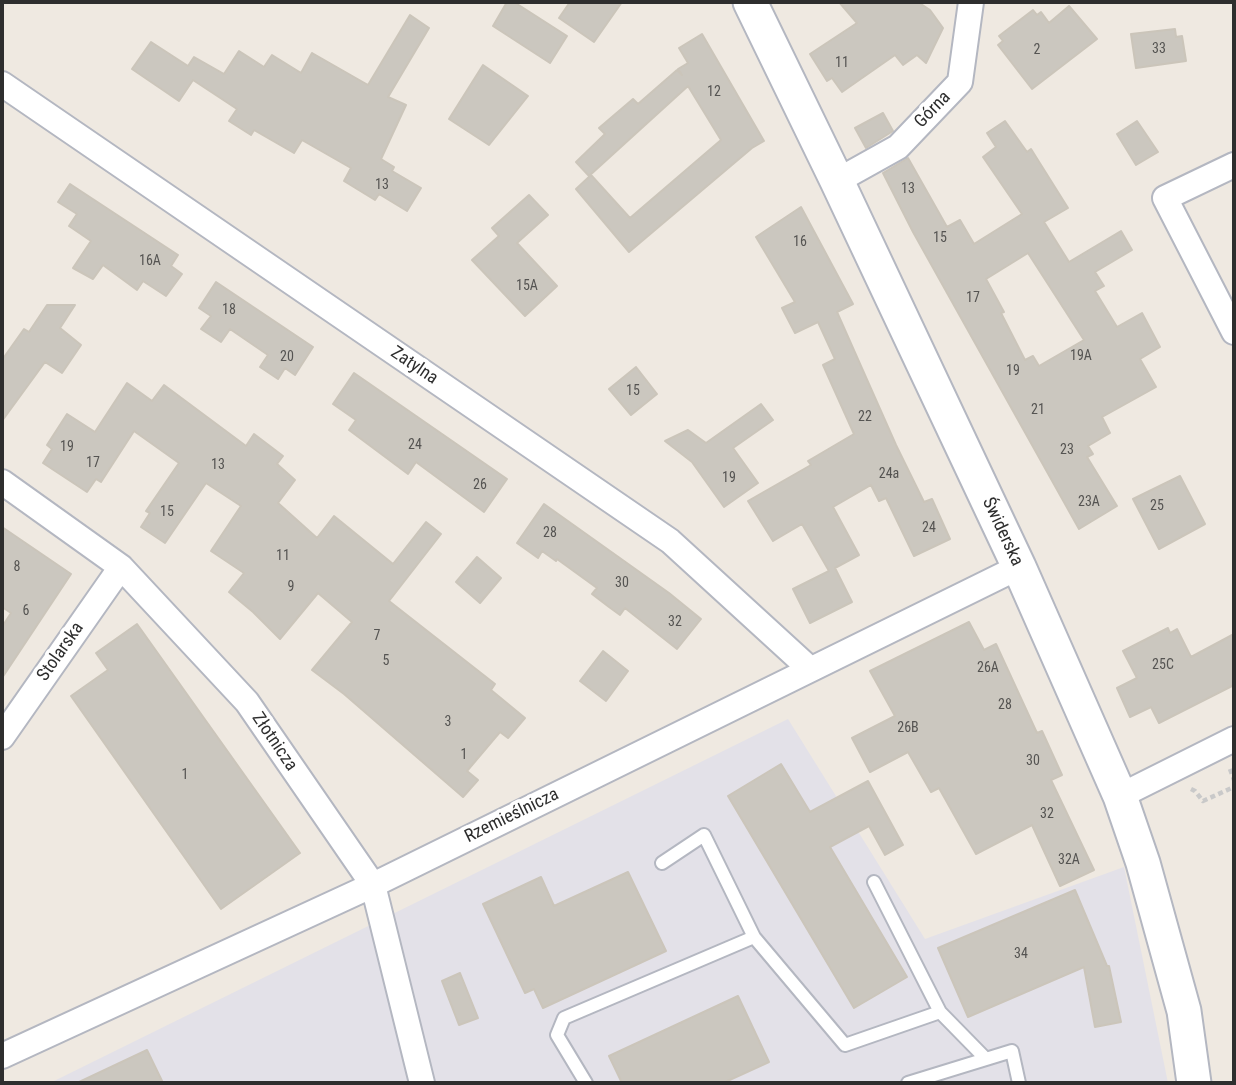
<!DOCTYPE html>
<meta charset="utf-8">
<style>
body{margin:0}
#map{position:relative;width:1236px;height:1085px;overflow:hidden;background:#efe9e1;font-family:"Roboto Condensed",sans-serif}
canvas{display:block}
.frame{position:absolute;inset:0;border:4px solid #2e2e2e;pointer-events:none}
</style>
<div id="map">
<canvas width="1236" height="1085"></canvas>
<div class="frame"></div>
</div>
<script>
const c = document.querySelector('canvas').getContext('2d');
c.lineJoin = 'round';
function fillPath(path, color) { c.fillStyle = color; c.fill(path, 'evenodd'); }
function strokePath(path, color, width, dash) { c.strokeStyle = color; c.lineWidth = width; c.lineCap = dash ? 'butt' : 'round'; c.setLineDash(dash || []); c.stroke(path); }
function write(font, color, halo, rows, align = 'center') {
  c.font = font + ' "Roboto Condensed",sans-serif'; c.lineWidth = 7; c.setLineDash([]); c.textBaseline = 'middle'; c.strokeStyle = halo; c.fillStyle = color; for (const [text, x, y, turn = 0] of rows) {
    c.save(); c.translate(x, y); c.rotate((+turn || 0) * Math.PI / 180); c.textAlign = isNaN(turn) ? turn : align; if (halo) c.strokeText(text, 0, 0); c.fillText(text, 0, 0); c.restore();
  }
}
const industrial = new Path2D(`
 M788,719L925,939L1124,867L1168,1083H50Z`);
const building = new Path2D(`
 M507,2H514L567,36L550,63L493,26Z
 M570,2H622L594,42L559,18Z
 M839,2H918L930,10L943,28L926,63L917,55L903,65L895,55L842,92L832,78L827,81L810,54L857,23Z
 M1069,6L1097,39L1032,89L998,45L1003,41L999,36L1033,10L1037,15L1041,12L1049,23Z
 M410,15L429,28L388,97L406,105L381,159L394,167L392,171L421,188L407,211L379,194L375,200L344,181L351,168L302,140L294,153L254,130L251,135L229,121L237,109L193,80L179,101L132,69L151,42L188,66L194,57L224,74L239,51L264,67L272,55L301,73L312,53L368,85Z
 M1175,29L1176,37L1182,36L1186,61L1136,68L1131,34Z
 M702,34L764,141L752,148L629,252L576,189L591,175L630,218L721,140L688,86L589,176L576,162L605,134L599,128L633,99L638,104L677,70L682,75L678,69L688,63L679,48Z
 M483,65L528,96L489,145L449,119Z
 M883,113L893,131L866,148L855,128Z
 M1005,121L1027,152L1031,149L1068,208L1044,222L1069,262L1121,231L1132,250L1095,272L1104,286L1095,291L1117,327L1142,313L1160,347L1140,359L1156,387L1102,417L1110,433L1088,446L1093,454L1087,457L1117,506L1079,529L913,232L883,173L908,158L947,227L960,220L974,244L1022,214L983,157L996,147L987,133ZM1028,253L1084,340L1039,366L1033,356L1025,360L1001,313L1004,312L986,279Z
 M1137,121L1158,152L1136,165L1117,134Z
 M70,184L178,255L171,266L182,274L166,296L143,281L137,290L103,265L93,279L73,268L91,241L69,226L77,214L58,202Z
 M529,195L548,215L517,243L557,286L525,316L472,260L499,236L492,228Z
 M801,207L853,304L837,312L896,445L924,502L932,499L950,539L914,556L886,498L879,501L871,485L833,507L859,555L835,568L852,602L810,623L793,589L829,571L802,524L773,541L748,501L811,465L808,461L854,434L823,365L835,359L818,322L795,333L782,308L795,302L756,237Z
 M216,282L313,347L295,375L285,368L278,379L260,367L268,355L230,329L221,342L201,329L211,316L199,308Z
 M47,305H75L60,328L81,345L62,373L45,362L2,421V360L24,329L29,332Z
 M636,367L657,394L631,415L609,389Z
 M354,373L507,479L484,512L416,462L408,474L349,430L356,420L333,404Z
 M127,383L152,401L164,385L246,446L254,434L283,456L277,464L295,480L278,503L317,538L334,516L393,564L426,522L441,534L389,601L495,684L491,690L525,718L508,738L500,732L467,771L478,780L463,797L344,694L312,670L352,622L318,593L280,639L253,612L229,592L244,573L211,551L241,506L206,483L165,543L141,527L150,513L146,511L179,463L134,431L101,482L96,479L87,492L43,463L52,449L47,445L67,414L95,432Z
 M761,404L773,420L733,448L758,483L724,507L692,462L665,441L688,430L706,443Z
 M1180,476L1205,524L1159,549L1133,499Z
 M544,504L669,593L701,619L677,649L625,608L620,615L609,607L592,594L597,588L557,559L556,561L542,551L538,558L517,543Z
 M2,527L71,574L2,678V627L11,613L2,607Z
 M477,557L501,578L480,603L456,582Z
 M969,622L984,650L996,644L1037,733L1042,731L1062,775L1051,780L1094,870L1060,886L1032,825L976,854L939,788L931,792L908,752L870,772L852,738L895,716L870,671Z
 M137,624L300,853L221,909L71,696L108,670L96,653Z
 M1168,628L1170,633L1177,629L1191,657L1234,634V685L1159,723L1151,707L1130,717L1117,688L1137,678L1123,651Z
 M603,651L628,671L606,701L580,681Z
 M781,764L810,812L868,781L903,845L885,855L869,826L830,847L907,977L854,1008L728,796Z
 M628,872L666,951L543,1008L534,989L525,993L483,904L541,877L554,906Z
 M1075,890L1107,966H1109L1121,1022L1095,1027L1084,967L968,1017L938,948Z
 M460,973L478,1018L459,1025L442,981Z
 M738,996L769,1062L723,1083H622L609,1056Z
 M147,1050L163,1083H77Z`);
const path = new Path2D(`
 M1230,769L1234,780
 M1191,789L1195,791L1203,801L1234,787`);
const lane = new Path2D(`
 M874,882L940,1012L986,1059
 M754,937L845,1045L940,1012
 M586,1083L557,1035L564,1018L754,937L704,835L662,863
 M908,1083L1012,1051L1019,1083`);
const street = new Path2D(`
 M2,84L670,541L810,669
 M1234,165L1165,198L1234,332
 M837,181L898,147L960,82L971,2
 M2,482L121,567L247,702L373,885L422,1083
 M2,737L121,567
 M1120,796L1234,739
 M2,1056L373,885L1019,567`);
const secondary = new Path2D(`
 M750,2L837,181L1019,567L1120,796L1143,863L1184,1011L1194,1083`);
const numberNames = [
 ["33",1159,49],
 ["2",1037,50],
 ["11",842,63],
 ["12",714,92],
 ["13",382,185],
 ["13",908,189],
 ["15",940,238],
 ["16",800,242],
 ["16A",150,261],
 ["15A",527,286],
 ["17",973,298],
 ["18",229,310],
 ["19A",1081,356],
 ["20",287,357],
 ["19",1013,371],
 ["15",633,391],
 ["21",1038,410],
 ["22",865,417],
 ["24",415,445],
 ["19",67,447],
 ["23",1067,450],
 ["17",93,463],
 ["13",218,465],
 ["24a",889,474],
 ["19",729,478],
 ["26",480,485],
 ["23A",1089,502],
 ["25",1157,506],
 ["15",167,512],
 ["24",929,528],
 ["28",550,533],
 ["11",283,556],
 ["8",17,567],
 ["30",622,583],
 ["9",291,587],
 ["6",26,611],
 ["32",675,622],
 ["7",377,636],
 ["5",386,661],
 ["25C",1163,665],
 ["26A",988,668],
 ["28",1005,705],
 ["3",448,722],
 ["26B",908,728],
 ["1",464,755],
 ["30",1033,761],
 ["1",185,775],
 ["32",1047,814],
 ["32A",1069,860],
 ["34",1021,954]
];
const streetNames = [
 ["Górna",933,110,-46],
 ["Zatylna",414,366,34],
 ["Świderska",1002,532,65],
 ["Stolarska",61,652,-55],
 ["Złotnicza",274,742,56],
 ["Rzemieślnicza",512,816,-26]
];
fillPath(industrial, '#e3e1e8');
fillPath(building, '#cbc7bf');
strokePath(building, '#cbc5ba', 2);
strokePath(lane, '#b4b7c1', 16);
strokePath(street, '#b4b7c1', 28);
strokePath(secondary, '#b4b7c1', 37);
strokePath(path, '#c9c9c9', 4.5, [5, 3.5]);
strokePath(lane, '#fff', 12);
strokePath(street, '#fff', 24);
strokePath(secondary, '#fff', 33);
write('14px', '#555452', null, numberNames);
write('18px', '#2e2e2e', '#fff', streetNames);
</script>
